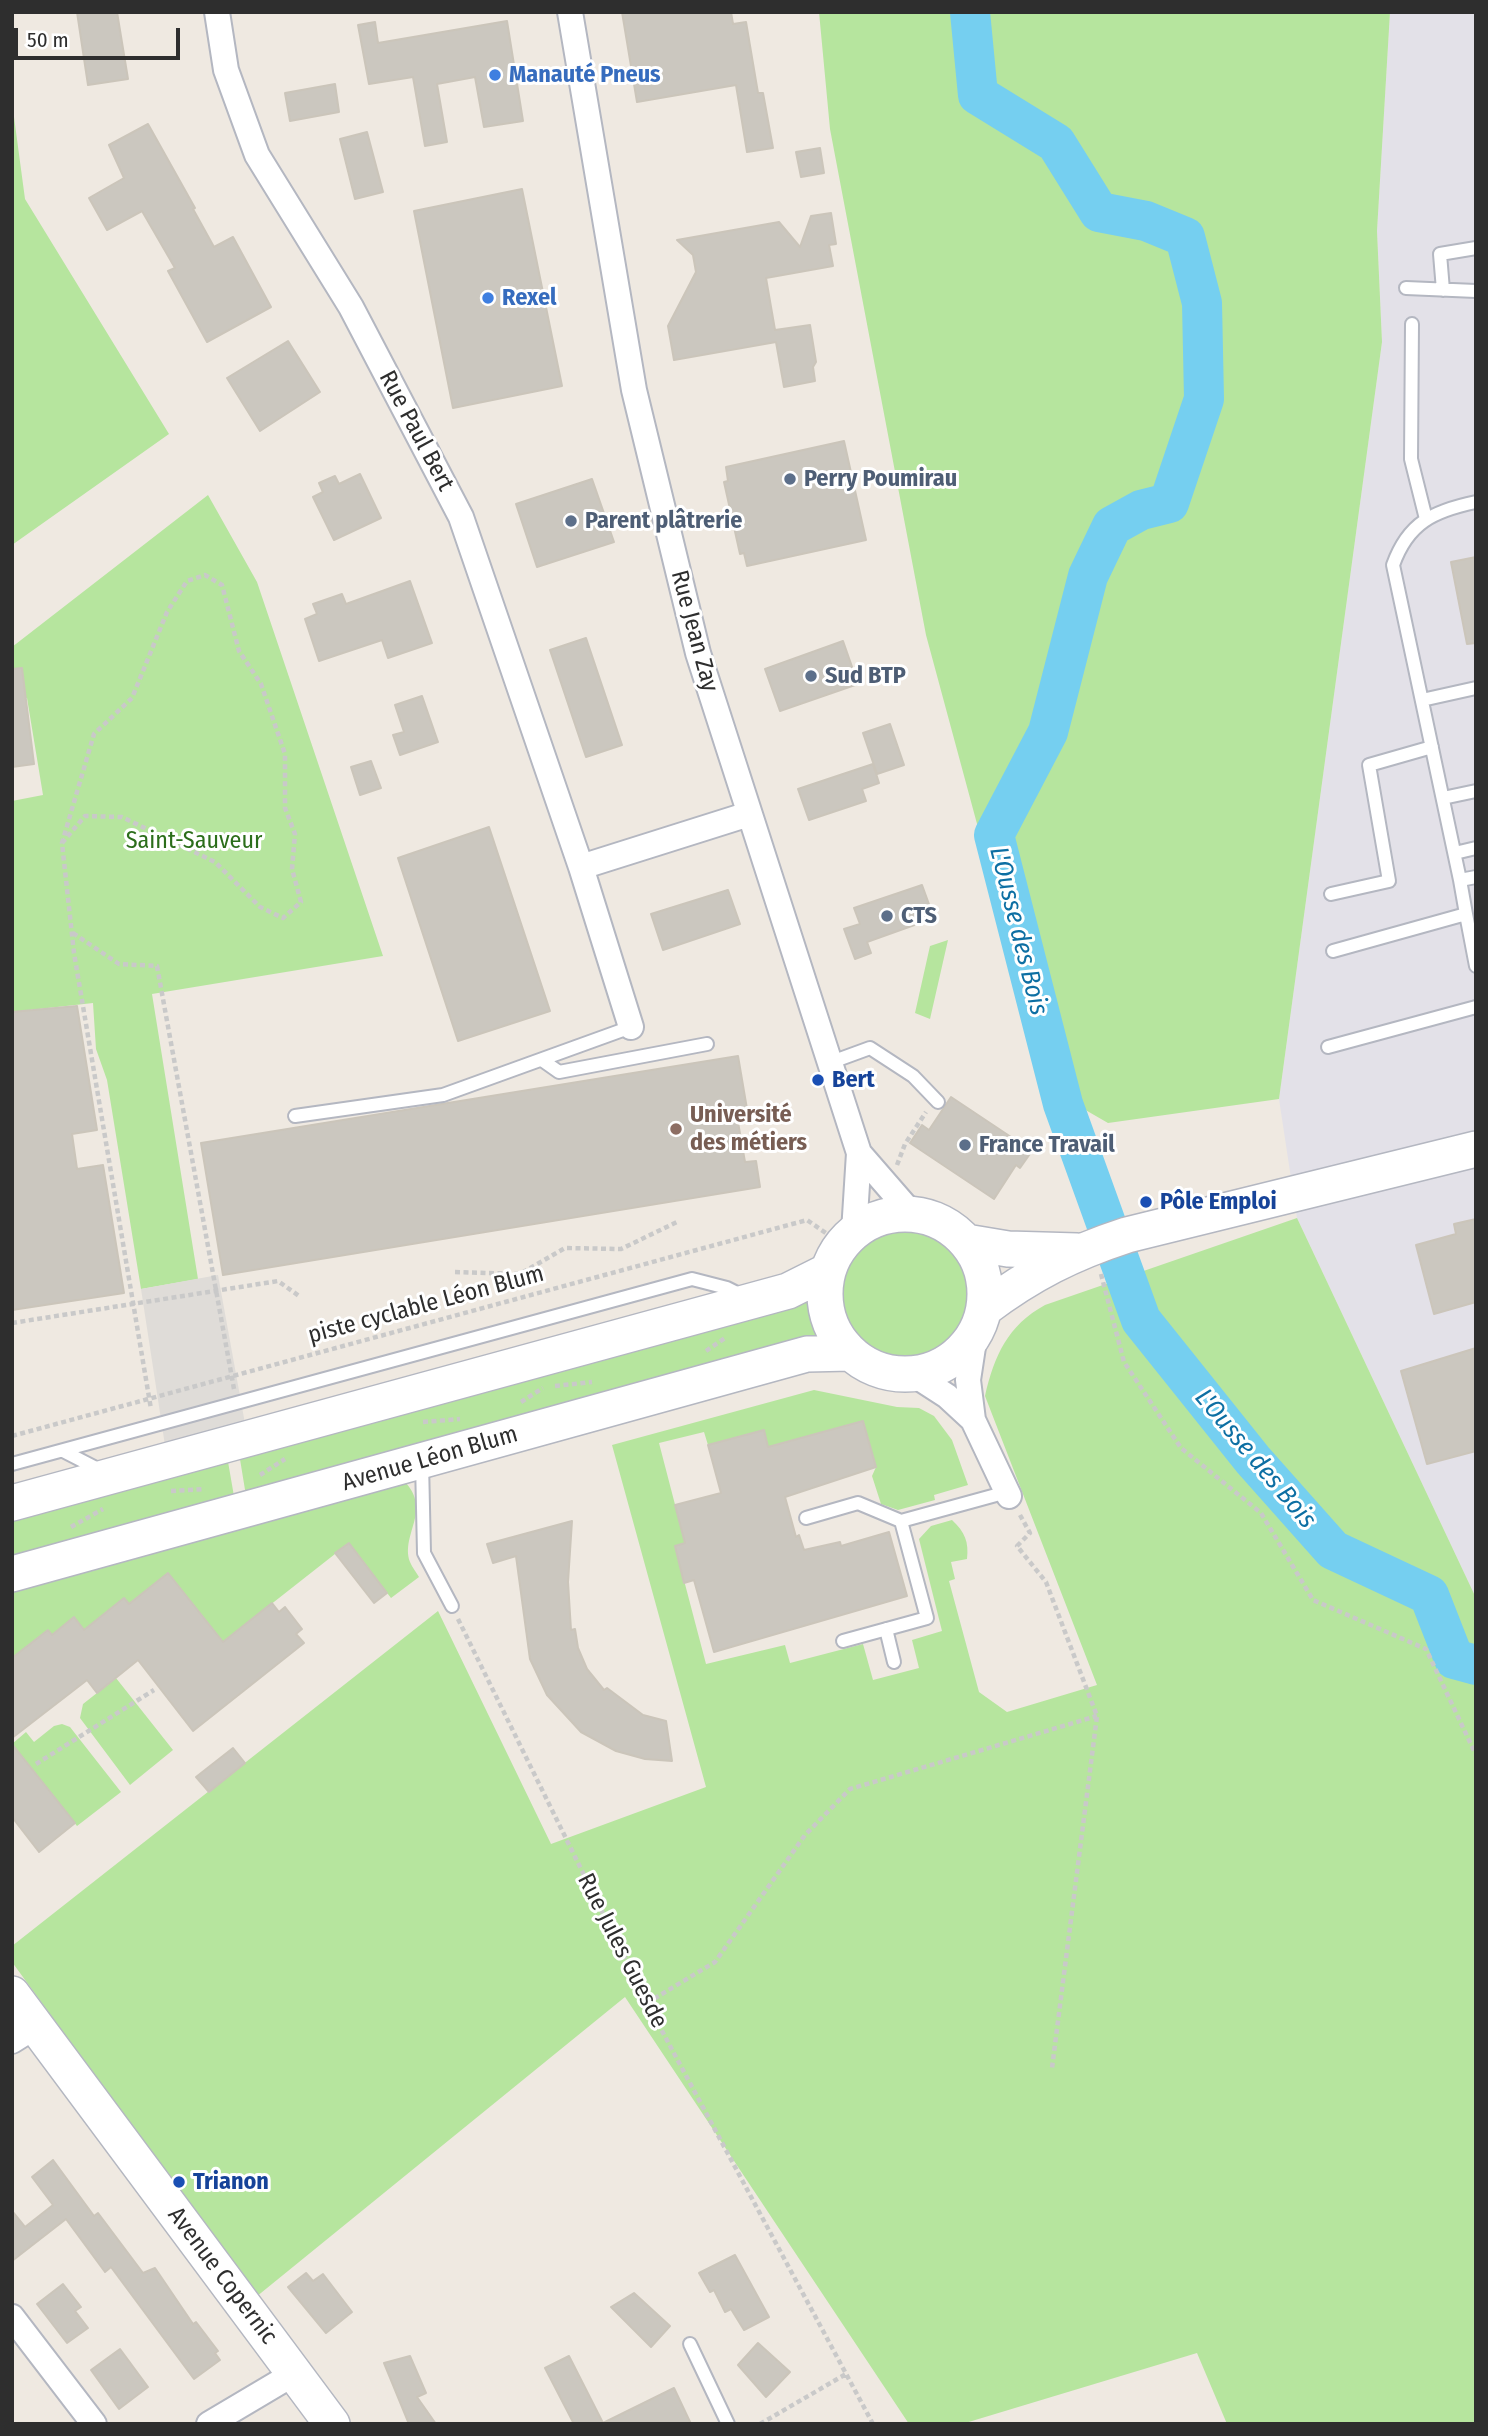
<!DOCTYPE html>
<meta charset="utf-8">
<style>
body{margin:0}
#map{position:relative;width:1488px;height:2436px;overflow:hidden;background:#efe9e1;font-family:"Fira Sans Condensed",sans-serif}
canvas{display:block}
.frame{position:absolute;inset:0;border:14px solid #2e2e2e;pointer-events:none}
.scale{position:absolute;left:14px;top:28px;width:166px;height:32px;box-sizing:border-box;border:4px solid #2e2e2e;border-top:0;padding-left:9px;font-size:21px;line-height:24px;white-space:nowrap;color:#2e2e2e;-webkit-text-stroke:5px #fff;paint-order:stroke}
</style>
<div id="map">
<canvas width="1488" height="2436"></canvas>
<div class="frame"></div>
<div class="scale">50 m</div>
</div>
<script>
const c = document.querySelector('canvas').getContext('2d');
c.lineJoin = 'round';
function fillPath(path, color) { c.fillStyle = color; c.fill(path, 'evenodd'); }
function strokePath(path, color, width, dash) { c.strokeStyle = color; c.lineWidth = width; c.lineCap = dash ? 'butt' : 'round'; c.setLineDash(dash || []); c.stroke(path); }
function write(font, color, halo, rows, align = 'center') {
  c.font = font + ' "Fira Sans Condensed",sans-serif'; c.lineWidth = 6; c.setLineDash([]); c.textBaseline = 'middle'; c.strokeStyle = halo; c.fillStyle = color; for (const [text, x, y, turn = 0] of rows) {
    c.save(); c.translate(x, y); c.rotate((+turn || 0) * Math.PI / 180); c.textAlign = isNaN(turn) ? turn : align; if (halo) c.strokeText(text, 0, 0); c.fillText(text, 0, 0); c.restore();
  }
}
const industrial = new Path2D(`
 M1390,12H1476V1598L1297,1218L1279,1099L1382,342L1377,231Z`);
const green = new Path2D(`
 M819,12H1390L1377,231L1382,342L1279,1099L1108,1123L1082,1108L1037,1046L926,635L830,129Z
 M12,102L25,199L169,434L12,545Z
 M208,495L257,582L383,956L152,994L198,1279L141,1289L107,1080L96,1049L93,1003L12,1012V801L43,795L27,698L12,700V647Z
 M948,940L930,1019L915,1013L930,946Z
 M1297,1218L1476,1598V2424H1227L1197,2353L962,2424H909L625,1997L256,2297L12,1962V1946L438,1611L551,1844L706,1787L612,1445L814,1390L897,1407L919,1408L934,1416L952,1440L968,1485L934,1495L935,1500L898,1510L881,1504L872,1476L876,1467L863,1421L793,1440L769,1451L763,1430L708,1445L704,1432L659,1443L685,1543L675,1546L706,1664L785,1645L790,1663L863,1644L873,1680L919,1668L912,1640L942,1631L919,1539L931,1526L952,1520C965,1532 969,1542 967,1559L951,1562L955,1579L949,1581L979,1692L1007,1712L1097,1685L985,1396C994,1356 1008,1325 1045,1305Z
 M838 1296a66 66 0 1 1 132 0a66 66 0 1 1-132 0Z
 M808,1296L821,1334L809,1340L247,1502L239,1453Z
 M227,1456L235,1502L12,1562V1514Z
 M401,1478C435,1509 400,1533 410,1562C412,1567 416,1572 419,1577L391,1598L349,1543L223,1642L168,1573L89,1636L74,1618L52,1635L48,1630L12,1658V1587Z
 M116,1678L173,1750L130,1785L80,1718L83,1704Z
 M62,1724L70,1727L121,1792L77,1826L12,1744L26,1732L34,1742L54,1726Z`);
const plaza = new Path2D(`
 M218,1275L246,1429L166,1452L141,1289Z`);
const river = new Path2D(`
 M970,12L978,95L1056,143L1099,212L1146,221L1185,237L1202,303L1204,399L1169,503L1141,510L1112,526L1088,576L1048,732L994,835L1063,1104L1141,1320L1253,1460L1333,1550L1429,1595L1454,1659L1476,1665`);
const building = new Path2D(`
 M77,12H117L128,79L88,85Z
 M622,12H731L733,24L746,22L758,93H763L773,148L747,152L736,85L637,102Z
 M507,21L523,121L484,127L475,77L437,84L447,142L425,146L413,77L369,84L358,25L375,22L378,43Z
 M335,84L339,112L290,121L285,93Z
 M148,124L195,208L193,209L214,247L233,237L271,307L207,342L168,271L175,268L142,211L107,230L89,198L124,178L109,145Z
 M367,132L383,192L355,199L340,139Z
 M820,148L824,173L801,177L796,152Z
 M522,189L562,386L453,408L414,211Z
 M831,213L836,244L829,245L833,266L766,278L775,330L810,325L816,362L813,367L815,381L784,387L776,342L674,360L668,326L696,272L693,255L677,240L779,222L800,247L811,216Z
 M288,341L320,392L260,431L227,378Z
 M844,441L866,540L747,566L744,553L740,554L724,482L728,481L726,467Z
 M360,474L381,518L334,540L313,497L323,492L319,483L335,476L339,484Z
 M592,479L614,542L537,567L516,504Z
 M1476,557V643L1467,644L1451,562Z
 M410,581L432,643L388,658L382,640L319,661L305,619L317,614L313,604L342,594L346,604Z
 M586,638L622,745L586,757L550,650Z
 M843,641L858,684L780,711L765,669Z
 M22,668L34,764L12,767V669Z
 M422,696L438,742L400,755L393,735L404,732L395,705Z
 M890,724L904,765L877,774L863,733Z
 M371,761L381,788L360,795L351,767Z
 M873,764L879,783L862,789L866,801L809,820L798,789Z
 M489,827L550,1011L458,1041L398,858Z
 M922,885L934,918L867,942L871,953L855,959L844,929L860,924L854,908Z
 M728,890L740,924L663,950L651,914Z
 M77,1006L97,1130L72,1134L77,1169L103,1165L124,1293L12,1310V1012Z
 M738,1056L747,1109L736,1111L745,1162L756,1161L760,1187L223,1275L201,1143Z
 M951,1097L1032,1151L1020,1168L1016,1165L994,1199L910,1143L922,1125L929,1130Z
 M1476,1219V1302L1434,1314L1416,1245L1456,1234L1454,1224Z
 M1476,1348V1451L1427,1464L1401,1371Z
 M863,1421L876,1467L785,1497L796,1537L799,1535L804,1550L840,1542L841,1546L889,1532L907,1596L714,1652L694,1580L684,1583L675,1546L685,1543L675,1505L721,1493L708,1445L764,1430L768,1447Z
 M572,1521L568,1582L571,1630L575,1629L578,1648L587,1669L604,1690L607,1688L643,1715L666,1721L672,1761L645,1759L616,1751L581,1732L547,1695L530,1659L516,1556L493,1563L487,1544Z
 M349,1543L387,1593L374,1603L335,1553Z
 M168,1573L223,1642L272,1603L279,1612L285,1607L302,1629L296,1634L304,1643L193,1731L138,1660L97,1693L87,1680L12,1738V1658L48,1630L52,1635L74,1617L84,1630L124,1598L129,1604Z
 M12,1744L75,1823L39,1852L12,1817Z
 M233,1748L245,1763L209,1792L196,1777Z
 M53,2160L94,2216L98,2213L143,2273L155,2268L193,2324L196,2322L218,2351L215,2353L220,2360L194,2379L111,2267L105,2272L66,2219L12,2261V2211L25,2227L53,2205L32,2177Z
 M735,2255L769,2317L744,2330L731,2309L725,2312L714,2290L710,2292L699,2273Z
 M306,2273L313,2281L323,2274L352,2312L326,2333L288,2287Z
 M63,2284L81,2307L75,2311L88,2328L67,2343L37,2304Z
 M634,2293L670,2326L651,2347L611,2307Z
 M758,2343L790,2372L766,2397L738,2365Z
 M120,2349L148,2387L119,2409L91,2370Z
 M410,2356L426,2393L417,2397L436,2424H409L384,2363Z
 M569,2356L603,2423L674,2388L691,2424H574L545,2368Z`);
const path = new Path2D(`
 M62,843L85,816L122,817L215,862L260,907L283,918L301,902L292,869L295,834L285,808V754L261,684L239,651L222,585L205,575L187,581L167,612L132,698L94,734L62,843L74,953L151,1409
 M73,933L119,964L157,966L234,1389
 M897,1165L905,1144L926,1112
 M455,1272L520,1274L565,1248L621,1249L679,1221
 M1101,1274L1124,1362L1181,1448L1261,1513L1313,1600L1426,1649L1476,1755
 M12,1323L278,1281L299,1296
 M706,1351L725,1338
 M555,1386L592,1382
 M521,1402L543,1388
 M423,1422L460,1419
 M12,1436L807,1220L833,1238
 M260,1475L285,1459
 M171,1491L205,1489
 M1020,1515L1030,1533L1017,1546L1046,1582L1097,1716L1052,2068
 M71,1527L103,1509
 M458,1619L647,2003L873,2424
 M36,1764L154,1690
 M647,2003L715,1962L805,1835L850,1789L1097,1716
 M760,2424L846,2374`);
const lane = new Path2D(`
 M1406,288L1476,291
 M1443,290L1440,254L1476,248
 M1412,324L1411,459L1426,519
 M1422,700L1476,688
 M1443,798L1476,791
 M1455,853L1476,848
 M1460,880L1393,565C1408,523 1433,511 1476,502
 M1331,894L1389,881L1369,765L1432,747
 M1466,914L1476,966
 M1333,951L1466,914L1460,880L1476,877
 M1328,1047L1476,1007
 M542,1060L559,1072L707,1044
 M829,1063L870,1048L913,1076L938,1102
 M295,1116L443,1095L631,1027
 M63,1451L102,1471
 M422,1462L424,1553L452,1606
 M12,1464L692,1279L727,1288L743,1296
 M806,1518L858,1503L901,1521L1007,1492
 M886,1629L894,1662
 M843,1641L927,1618L901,1521
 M690,2344L728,2424`);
const street = new Path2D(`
 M217,12L226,70L257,155L351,307L461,517L581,867L749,814
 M570,12L634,390L698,653L859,1153L854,1232
 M581,867L631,1027
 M859,1153L912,1214
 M975,1334L968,1380L973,1420L1009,1496
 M913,1374L947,1396L973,1420
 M12,2041L36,2026
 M12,2317L94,2424
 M209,2424L295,2373`);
const secondary = new Path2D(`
 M825 1294a80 80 0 1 1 160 0a80 80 0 1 1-160 0Z
 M966,1242L1008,1249L1077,1251
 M984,1309C1030,1274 1072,1253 1127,1235L1476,1149
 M12,1503L788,1291L828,1271
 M12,1574L807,1354L850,1353
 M12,1994L332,2424`);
const markers = [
 [495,75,7,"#3f7fe0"],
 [488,298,7,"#3f7fe0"],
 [790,479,7,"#5c6f8a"],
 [571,521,7,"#5c6f8a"],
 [811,676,7,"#5c6f8a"],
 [887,916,7,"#5c6f8a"],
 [818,1080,7,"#1a4fb4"],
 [676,1129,7,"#8d6e63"],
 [965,1145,7,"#5c6f8a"],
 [1146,1202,7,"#1a4fb4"],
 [179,2182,7,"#1a4fb4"]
];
const shopNames = [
 ["Manauté Pneus",509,75],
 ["Rexel",502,298]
];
const streetNames = [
 ["Rue Paul Bert",416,431,62],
 ["Rue Jean Zay",694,631,75],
 ["piste cyclable Léon Blum",426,1305,-15],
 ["Avenue Léon Blum",430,1459,-16],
 ["Rue Jules Guesde",622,1951,63],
 ["Avenue Copernic",222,2276,53]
];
const serviceNames = [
 ["Perry Poumirau",804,479],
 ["Parent plâtrerie",585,521],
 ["Sud BTP",825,676],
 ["CTS",901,916],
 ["France Travail",979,1145]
];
const parkNames = [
 ["Saint-Sauveur",194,841]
];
const transitNames = [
 ["Bert",832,1080],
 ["Pôle Emploi",1160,1202],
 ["Trianon",193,2182]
];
const educationNames = [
 ["Université",690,1115],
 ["des métiers",690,1143]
];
const waterNames = [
 ["L'Ousse des Bois",1018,931,76],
 ["L'Ousse des Bois",1255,1459,50]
];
fillPath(industrial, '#e3e1e8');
fillPath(green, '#b6e59e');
fillPath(plaza, '#dfdcd8');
strokePath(river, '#75cff0', 40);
fillPath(building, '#cbc7bf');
strokePath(building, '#cbc5ba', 2);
strokePath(lane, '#b4b7c1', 16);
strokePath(street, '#b4b7c1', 28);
strokePath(secondary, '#b4b7c1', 38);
strokePath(path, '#c9c9c9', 4.5, [5, 3.5]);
strokePath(lane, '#fff', 12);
strokePath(street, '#fff', 24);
strokePath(secondary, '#fff', 35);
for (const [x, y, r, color] of markers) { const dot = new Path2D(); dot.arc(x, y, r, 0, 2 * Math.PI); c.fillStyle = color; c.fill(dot); strokePath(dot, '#fff', 2.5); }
write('bold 24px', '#366cbe', '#fff', shopNames, 'left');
write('24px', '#2e2e2e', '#fff', streetNames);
write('bold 24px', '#4e5e75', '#fff', serviceNames, 'left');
write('24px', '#2c6e1b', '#fff', parkNames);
write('bold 24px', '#164399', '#fff', transitNames, 'left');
write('bold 24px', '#785e54', '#fff', educationNames, 'left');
write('italic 26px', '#0d6fa3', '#fff', waterNames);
</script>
